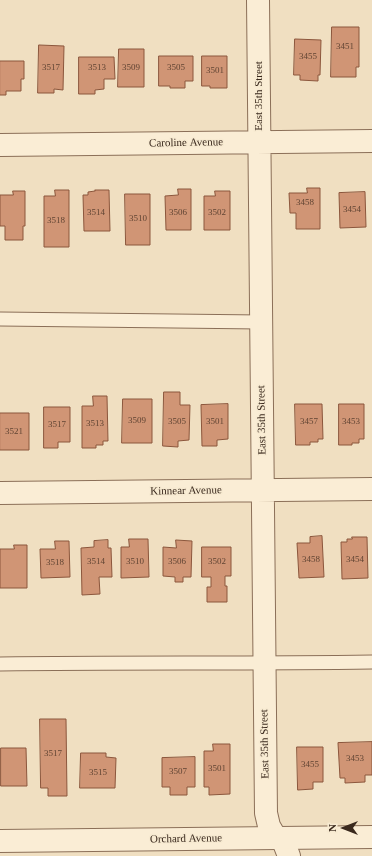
<!DOCTYPE html>
<style>
body{margin:0}
#map{position:relative;width:372px;height:856px;overflow:hidden;background:#f0dfc1;font-family:"Times New Roman",serif}
canvas{display:block}
.north{position:absolute;left:324px;top:808px;width:40px;height:40px;-webkit-text-stroke:3px #f7ead1;paint-order:stroke;rotate:270deg;font-size:11px;font-weight:700;line-height:16px;text-align:center;color:#3a291d}
.north::after{content:'';display:block;margin:auto;width:14px;height:18px;background:#3a291d;clip-path:polygon(50% 0,100% 100%,50% 72%,0 100%)}
</style>
<div id="map">
<canvas width="372" height="856"></canvas>
<div class="north">N</div>
</div>
<script>
const c = document.querySelector('canvas').getContext('2d');
c.lineJoin = 'round';
function fillPath(path, color) { c.fillStyle = color; c.fill(path, 'evenodd'); }
function strokePath(path, color, width, dash) { c.strokeStyle = color; c.lineWidth = width; c.lineCap = dash ? 'butt' : 'round'; c.setLineDash(dash || []); c.stroke(path); }
function write(font, color, halo, rows, align = 'center') {
  c.font = font + ' "Times New Roman",serif'; c.lineWidth = 3; c.setLineDash([]); c.textBaseline = 'middle'; c.strokeStyle = halo; c.fillStyle = color; for (const [text, x, y, turn = 0] of rows) {
    c.save(); c.translate(x, y); c.rotate((+turn || 0) * Math.PI / 180); c.textAlign = isNaN(turn) ? turn : align; if (halo) c.strokeText(text, 0, 0); c.fillText(text, 0, 0); c.restore();
  }
}
const building = new Path2D(`
 M332,27H359V67H356V77H331Z
 M295,39L321,40L320,75H318V81L300,80V75H294Z
 M39,45L64,46L63,90L54,89V93H38Z
 M119,49H144V87H118Z
 M159,56H193V81H185V88H170V86H159Z
 M202,56H227V88H210V86H202Z
 M79,57H114L115,79H104V89L95,90V94H79Z
 M0,61H24V79H21V91H6V95H0Z
 M307,188H320V229H296V213H290L289,193H307Z
 M178,189H191V230H166L165,196L178,195Z
 M55,190H69V247H44V196H55Z
 M95,190H109L110,231H84L83,195H88V192L95,191Z
 M13,191H25V226H23V240H5V226H0V195H13Z
 M215,191H230V230H204V196H215Z
 M365,192L366,227L340,228L339,193Z
 M125,194H150V245H126Z
 M164,392H180V405H190L189,440L178,441V447L163,446Z
 M93,396H107L108,441H103V445H96V448H82V406H93Z
 M123,399H152V443H122Z
 M228,404V439L217,440V446H202L201,405Z
 M295,404H322L323,439H318V442H310V445H296Z
 M339,404H364V439H359V443H352V445H339Z
 M44,407H70V442H58V448H44Z
 M0,413H29V450H0Z
 M322,536L324,577L299,578L297,543H310V537Z
 M352,537H367L368,578L342,579L341,542H347V539H352Z
 M129,539H148L149,577L121,578V547H129Z
 M108,540V548H111L112,577H99L100,594L82,595L81,548L94,547V541Z
 M176,540L192,541L191,577H183V582H175V577L163,576V547L176,548Z
 M55,541H69L70,577L41,578L40,549H55Z
 M14,545H27V588H0V549H14Z
 M202,547H231V576H225V586H227V602H207V587H211V577H202Z
 M40,719H66L67,796H48V788H41Z
 M372,742V775H365V782L345,783V778H340L338,743Z
 M213,744H230V794L209,795V787H204V751H213Z
 M297,747H323V782H313V789L298,790Z
 M1,748H26L27,786H1Z
 M81,753H106V757L116,758L115,788H80Z
 M195,757V787H187V795H170V787H162V758Z`);
const service = new Path2D(`
 M0,319L261,322
 M0,664C124,662 248,664 372,662`);
const minor = new Path2D(`
 M258,0L266,813L269,826L276,838
 M0,145L372,141
 M0,493L372,489
 M282,838L289,856`);
const tertiary = new Path2D(`
 M0,841L372,837`);
const numberNames = [
 ["3451",345,47],
 ["3455",308,57],
 ["3517",51,68],
 ["3513",97,68],
 ["3509",131,68],
 ["3505",176,68],
 ["3501",215,71],
 ["3458",305,203],
 ["3454",352,210],
 ["3514",96,213],
 ["3506",178,213],
 ["3502",217,213],
 ["3510",138,219],
 ["3518",56,221],
 ["3509",137,421],
 ["3505",177,422],
 ["3501",215,422],
 ["3457",309,422],
 ["3453",351,422],
 ["3513",95,424],
 ["3517",57,425],
 ["3521",14,432],
 ["3458",311,560],
 ["3454",355,560],
 ["3514",96,562],
 ["3510",135,562],
 ["3506",177,562],
 ["3502",217,562],
 ["3518",55,563],
 ["3517",53,754],
 ["3453",355,759],
 ["3455",310,765],
 ["3501",217,769],
 ["3507",178,772],
 ["3515",98,773]
];
const streetNames = [
 ["East 35th Street",259,96,-90],
 ["Caroline Avenue",186,143,-1],
 ["East 35th Street",262,420,-91],
 ["Kinnear Avenue",186,491,-1],
 ["East 35th Street",265,744,-91],
 ["Orchard Avenue",186,839,-1]
];
fillPath(building, '#d09575');
strokePath(building, '#8b563c', 1);
strokePath(service, '#8b6f58', 15);
strokePath(minor, '#8b6f58', 24);
strokePath(tertiary, '#8b6f58', 24);
strokePath(service, '#faedd5', 13);
strokePath(minor, '#faedd5', 22);
strokePath(tertiary, '#faedd5', 22);
write('9px', '#604433', null, numberNames);
write('11px', '#3a291d', '#f7ead1', streetNames);
</script>
